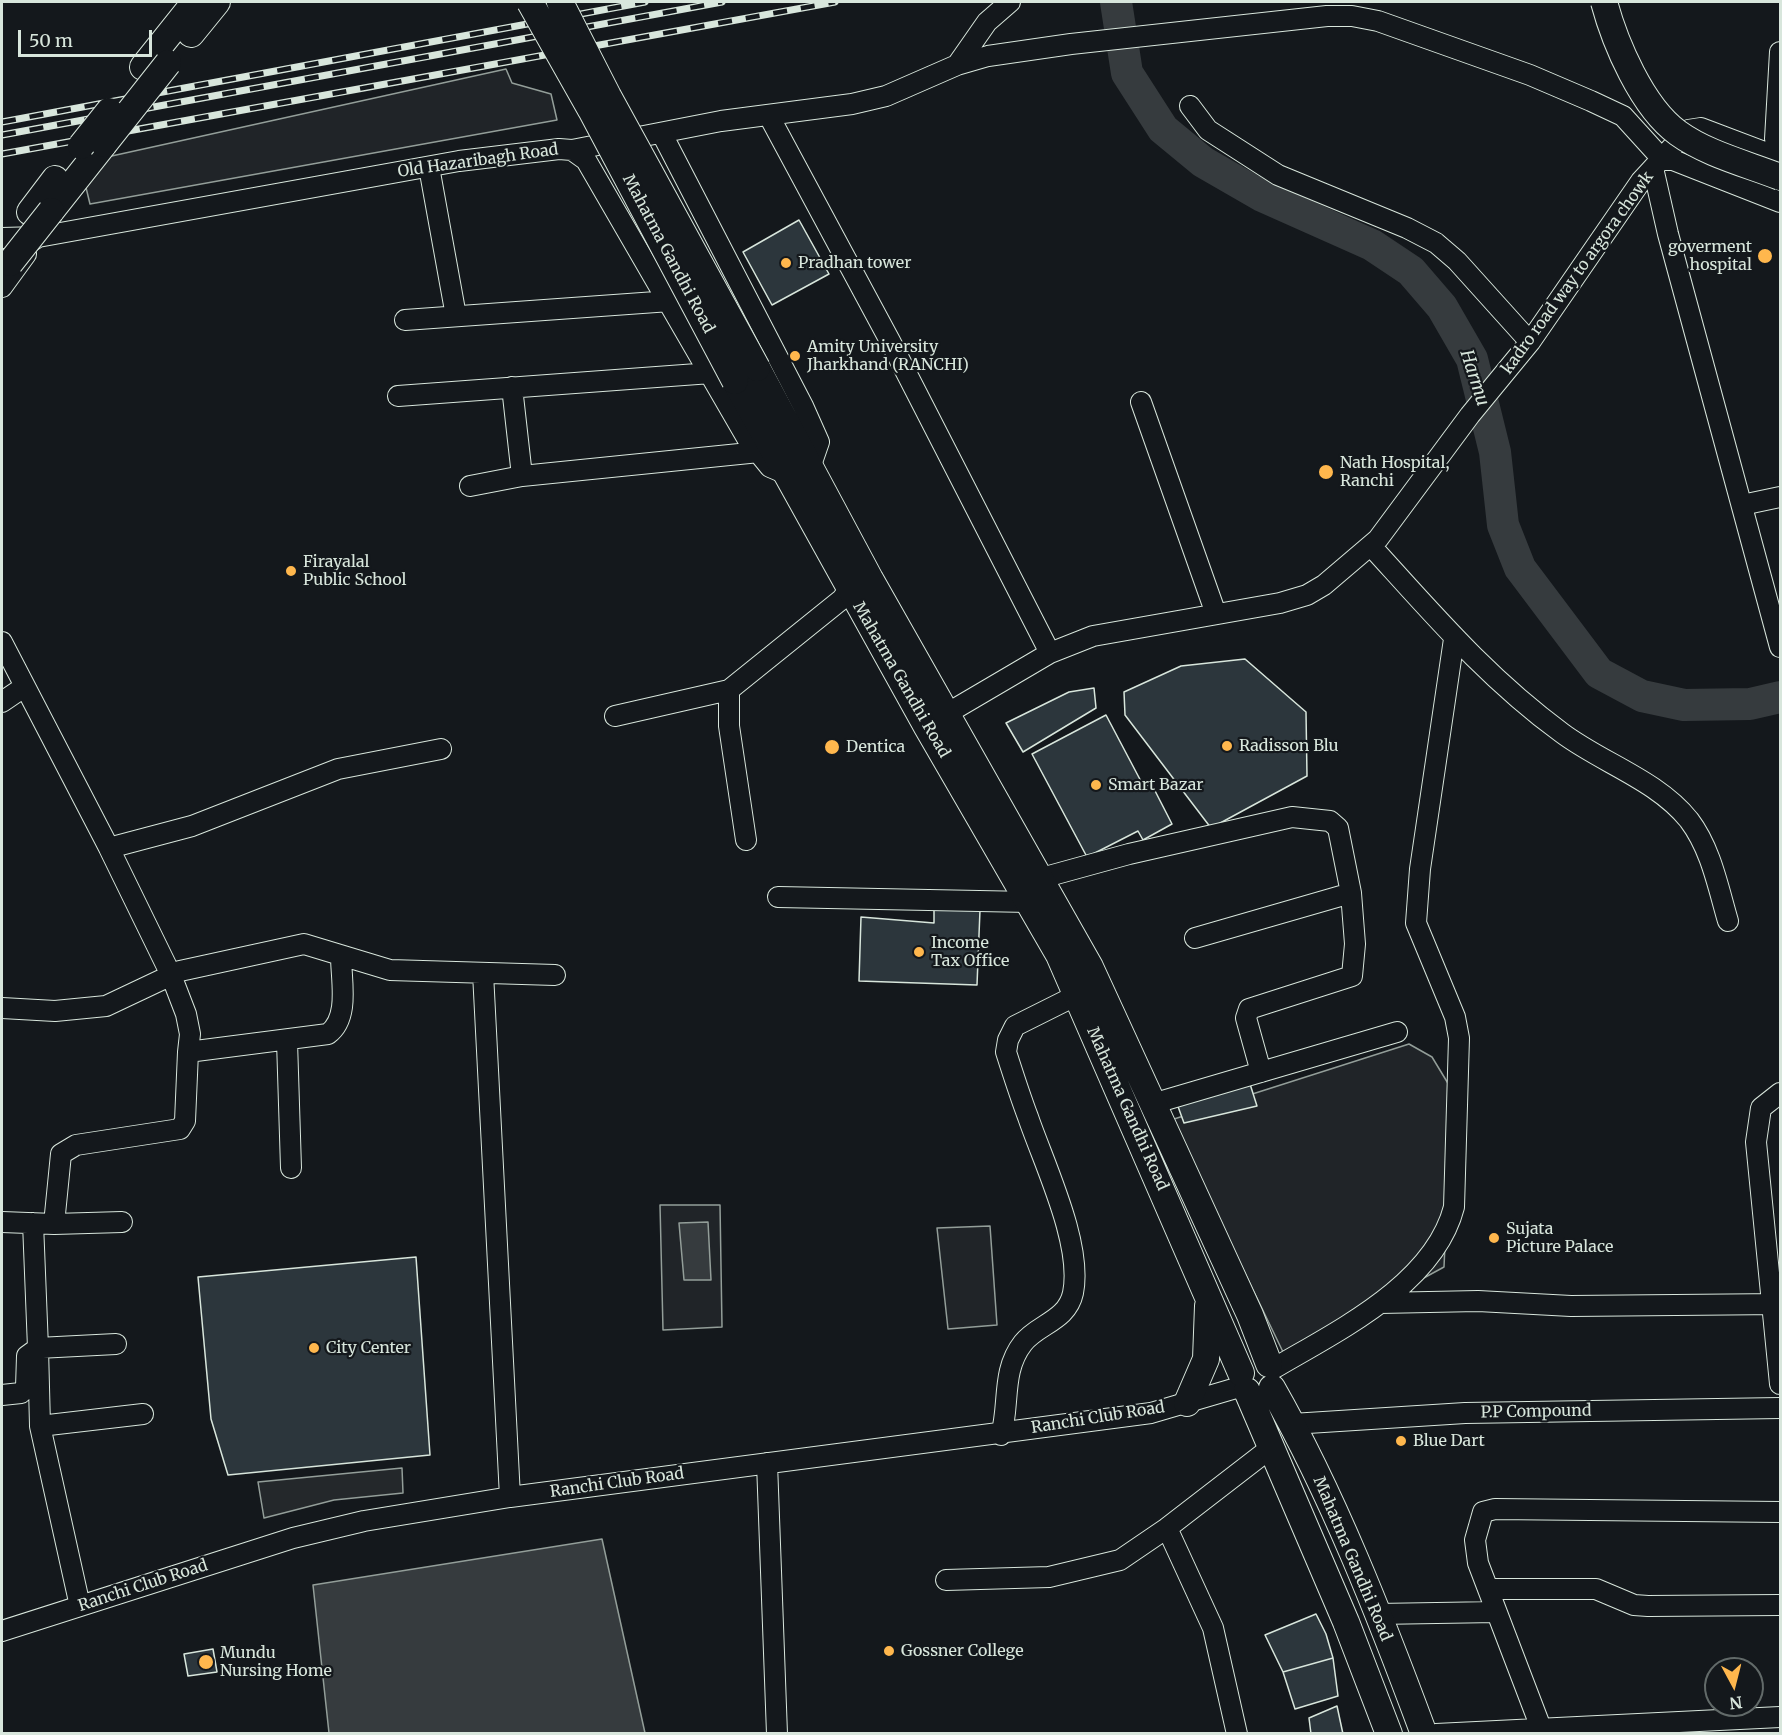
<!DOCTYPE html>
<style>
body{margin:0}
#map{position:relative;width:1782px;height:1735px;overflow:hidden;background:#14181c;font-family:Merriweather,serif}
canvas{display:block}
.frame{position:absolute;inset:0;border:3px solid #d8e6dc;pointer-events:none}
.north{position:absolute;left:1704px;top:1657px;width:60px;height:60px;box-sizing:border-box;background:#14181c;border:2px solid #626a69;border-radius:50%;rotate:173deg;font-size:16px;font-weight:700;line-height:24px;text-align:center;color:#d8e6dc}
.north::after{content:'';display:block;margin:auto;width:21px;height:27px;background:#ffb74d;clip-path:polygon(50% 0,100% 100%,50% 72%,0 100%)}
.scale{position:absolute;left:18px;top:30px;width:134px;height:27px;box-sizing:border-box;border:3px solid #d8e6dc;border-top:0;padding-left:8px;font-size:18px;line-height:21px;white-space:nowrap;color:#d8e6dc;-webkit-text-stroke:4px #14181c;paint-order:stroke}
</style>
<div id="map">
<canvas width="1782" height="1735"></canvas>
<div class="frame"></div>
<div class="north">N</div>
<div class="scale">50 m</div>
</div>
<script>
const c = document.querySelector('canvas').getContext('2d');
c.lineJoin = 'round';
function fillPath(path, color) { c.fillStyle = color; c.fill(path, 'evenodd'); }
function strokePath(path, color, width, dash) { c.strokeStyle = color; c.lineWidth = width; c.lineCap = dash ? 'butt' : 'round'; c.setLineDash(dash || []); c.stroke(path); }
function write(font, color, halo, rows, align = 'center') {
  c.font = font + ' Merriweather,serif'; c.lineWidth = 4.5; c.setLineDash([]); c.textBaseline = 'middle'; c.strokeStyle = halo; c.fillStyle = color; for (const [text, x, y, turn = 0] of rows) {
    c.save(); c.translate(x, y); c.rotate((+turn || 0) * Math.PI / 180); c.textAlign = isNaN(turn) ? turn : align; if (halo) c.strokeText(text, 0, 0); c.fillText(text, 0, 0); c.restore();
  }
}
const green = new Path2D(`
 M506,69L512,83L551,94L557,120L90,204L80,163Z
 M1409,1044L1432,1057L1452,1090L1444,1267L1284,1354L1171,1120Z
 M660,1205H720L722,1327L663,1330Z
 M990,1226L997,1325L948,1329L937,1228Z`);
const parking = new Path2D(`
 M402,1468L403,1493L334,1500L264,1518L258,1482Z`);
const water = new Path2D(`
 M708,1222L711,1280H684L679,1223Z
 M602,1539L645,1733H329L313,1585Z`);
const river = new Path2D(`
 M1116,2L1127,73L1163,129L1203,162L1262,196L1372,245L1411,271L1442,307L1472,359L1495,452L1503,525L1520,568L1599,673L1642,696L1684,705L1750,704L1780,697`);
const building = new Path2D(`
 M799,220L829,274L772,305L743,252Z
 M1245,659L1306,712L1307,776L1211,828L1125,715L1124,692L1181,666Z
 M1094,688L1096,708L1023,752L1006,723L1069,692Z
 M1106,715L1144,787L1151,783L1172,824L1143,840L1138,831L1087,857L1032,754Z
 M934,908L980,910L977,985L859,981L861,917L934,923Z
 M1250,1084L1257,1106L1184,1123L1176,1101Z
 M416,1257L430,1455L228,1475L211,1419L198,1277Z
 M1316,1614L1326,1634L1333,1658L1283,1672L1265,1635Z
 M213,1649L217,1672L188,1676L184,1654Z
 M1333,1658L1338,1696L1295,1709L1283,1672Z
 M1337,1706L1343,1734H1311L1309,1718Z`);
const minor = new Path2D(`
 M957,65L987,22L1010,2
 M1190,106L1208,130L1278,175L1407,228L1436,243L1457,261L1530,342
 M769,116L890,341L1050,653
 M662,134L803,406L819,442L810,468
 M1775,139L1780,52
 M572,150L721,121L852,104L886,96L957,65L988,56L1071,44L1327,16H1352L1378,21L1530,75L1591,101L1623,116L1663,160H1673L1780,202
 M429,167L456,316
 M1653,168L1668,234L1780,647
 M2,238L38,237
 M24,246L38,237L459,161L559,149L572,150L586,160L748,440L770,467L784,473
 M2,287L26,254
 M405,320L670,301
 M512,387L522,476
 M398,396L711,373
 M1141,402L1216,614
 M470,486L522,476L759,452
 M1742,505L1780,497
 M1371,546C1433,614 1487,678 1562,733C1602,763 1657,780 1689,820C1711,849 1718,887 1728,921
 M2,642L109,848L171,975L186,1014L190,1034L188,1052L328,1034C350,1018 341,980 341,956
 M2,702L24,687
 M615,716L729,690
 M936,720L1050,653L1093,636L1280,603L1307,595L1324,585L1378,539L1470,415L1530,342L1641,181L1688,130L1701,128L1780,158
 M746,840L729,726V690L842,599L849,589
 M109,848L192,826L338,769L441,749
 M1038,879L1129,854L1292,817L1330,821L1338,828L1351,893
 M778,897L1029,902
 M1195,938L1351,893L1355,944L1352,976L1249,1009L1246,1018L1261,1072
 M483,973L510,1497
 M2,1008L55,1011L106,1006L180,971L304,944L390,970L555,975
 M287,1041L291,1168
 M1780,1093L1761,1108L1756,1142L1780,1384
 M1152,1104L1397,1032
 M2,1222L54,1224L122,1222
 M54,1224L61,1154L76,1145L180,1129L185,1121L188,1052
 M1380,1303L1478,1301L1571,1306L1780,1304
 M1273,1369C1337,1331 1434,1285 1454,1207L1459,1038L1455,1017L1416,923L1420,869L1454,639
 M2,1395L21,1393L26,1387L27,1356L38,1348L33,1223
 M1292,1424L1465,1413L1780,1408
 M40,1426L143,1414
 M1001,1435C1010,1405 1001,1371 1023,1343C1038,1324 1067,1321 1073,1293C1083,1244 1044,1164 1028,1117C1020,1096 1013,1074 1006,1052L1008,1040L1015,1026L1077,995
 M767,1463L777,1734
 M1167,1528L1213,1628L1237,1734
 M946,1580L1049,1577L1120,1560L1167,1528L1272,1447
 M1488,1589H1596L1634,1605L1648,1606L1780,1605
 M80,1606L40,1426L38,1348L116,1344
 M1377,1614L1496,1612
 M2,1631L293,1538L364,1521L510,1497L1151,1413L1243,1386
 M1541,1728L1478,1563L1475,1540L1483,1512L1495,1509L1780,1512
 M1436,1734L1780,1717`);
const major = new Path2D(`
 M191,34L217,2
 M143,67L195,2
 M51,211L104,144
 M30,212L55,179
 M757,368L870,579L1090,967L1250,1315L1269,1364
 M735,381L927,727L1059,955L1241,1373
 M1272,1388C1333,1495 1381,1618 1424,1734
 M1247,1391L1346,1622L1389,1734
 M1187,1403L1206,1359L1208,1306`);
const rail = new Path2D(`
 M2,122L645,2
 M2,135L722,2
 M2,154L835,2`);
const majorBridge = new Path2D(`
 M530,2L591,110L735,381
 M560,2L608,96L757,368
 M1604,2C1615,43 1642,107 1678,133C1707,154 1747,164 1780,177
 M104,144L168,63
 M81,146L109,111
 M10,263L51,211`);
const markers = [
 [1765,256,8,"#ffb74d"],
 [786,263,6,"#ffb74d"],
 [795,356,6,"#ffb74d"],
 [1326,472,8,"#ffb74d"],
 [291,571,6,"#ffb74d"],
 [1227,746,6,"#ffb74d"],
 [832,747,8,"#ffb74d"],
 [1096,785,6,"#ffb74d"],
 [919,952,6,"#ffb74d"],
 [1494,1238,6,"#ffb74d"],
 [314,1348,6,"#ffb74d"],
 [1401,1441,6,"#ffb74d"],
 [889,1651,6,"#ffb74d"],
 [206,1662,8,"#ffb74d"]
];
const streetNames = [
 ["Old Hazaribagh Road",478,161,-8],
 ["Mahatma Gandhi Road",668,254,62],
 ["kadro road way to argora chowk",1578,273,-54],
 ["Mahatma Gandhi Road",901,680,60],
 ["Mahatma Gandhi Road",1127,1109,66],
 ["P.P Compound",1536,1412,-1],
 ["Ranchi Club Road",1098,1418,-9],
 ["Ranchi Club Road",617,1483,-8],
 ["Mahatma Gandhi Road",1352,1559,67],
 ["Ranchi Club Road",143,1586,-18]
];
const poiNames = [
 ["goverment",1752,247,"right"],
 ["hospital",1752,265,"right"],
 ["Pradhan tower",798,263],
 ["Amity University",807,347],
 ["Jharkhand (RANCHI)",807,365],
 ["Nath Hospital,",1340,463],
 ["Ranchi",1340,481],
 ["Firayalal",303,562],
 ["Public School",303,580],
 ["Radisson Blu",1239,746],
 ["Dentica",846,747],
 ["Smart Bazar",1108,785],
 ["Income",931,943],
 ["Tax Office",931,961],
 ["Sujata",1506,1229],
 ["Picture Palace",1506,1247],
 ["City Center",326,1348],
 ["Blue Dart",1413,1441],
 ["Gossner College",901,1651],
 ["Mundu",220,1653],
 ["Nursing Home",220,1671]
];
const waterNames = [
 ["Harmu",1474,378,72]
];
fillPath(green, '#202428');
strokePath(green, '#939e99', 1.5);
fillPath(parking, '#24282b');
strokePath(parking, '#939e99', 1.5);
fillPath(water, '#363b3e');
strokePath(water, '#939e99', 1.5);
strokePath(river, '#363b3e', 32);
fillPath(building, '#2c363c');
strokePath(building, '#d8e6dc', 1.5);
strokePath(minor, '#d8e6dc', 22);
strokePath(major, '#d8e6dc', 28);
strokePath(minor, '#14181c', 20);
strokePath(major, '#14181c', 26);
strokePath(rail, '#d8e6dc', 7);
strokePath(rail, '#14181c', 4.5, [14]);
strokePath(majorBridge, '#d8e6dc', 28, []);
strokePath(majorBridge, '#14181c', 26);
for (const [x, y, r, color] of markers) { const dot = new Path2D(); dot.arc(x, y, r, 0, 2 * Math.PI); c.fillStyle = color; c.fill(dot); strokePath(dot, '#14181c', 2); }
write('16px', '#d8e6dc', '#14181c', streetNames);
write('16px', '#d8e6dc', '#14181c', poiNames, 'left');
write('italic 18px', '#d8e6dc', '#14181c', waterNames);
</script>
